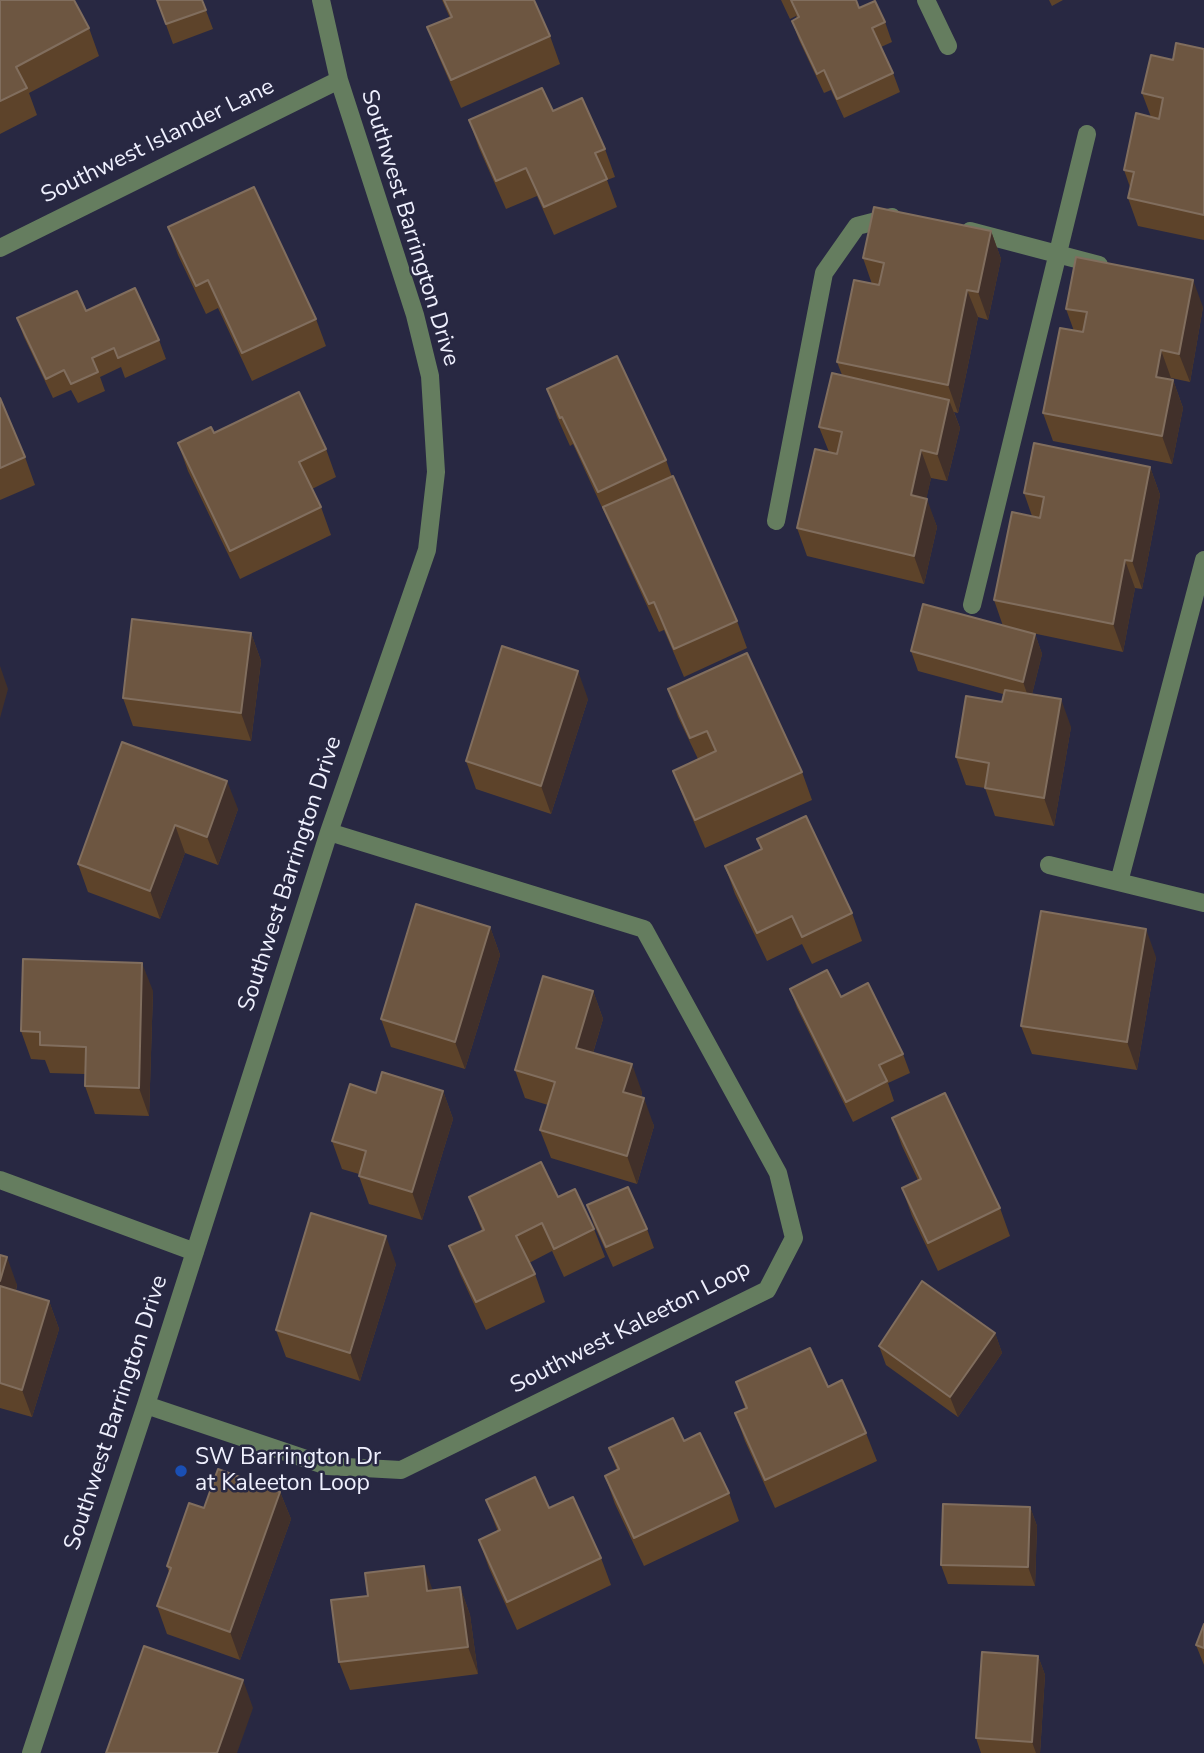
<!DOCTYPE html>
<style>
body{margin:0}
canvas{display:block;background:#282842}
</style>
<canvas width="1204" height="1753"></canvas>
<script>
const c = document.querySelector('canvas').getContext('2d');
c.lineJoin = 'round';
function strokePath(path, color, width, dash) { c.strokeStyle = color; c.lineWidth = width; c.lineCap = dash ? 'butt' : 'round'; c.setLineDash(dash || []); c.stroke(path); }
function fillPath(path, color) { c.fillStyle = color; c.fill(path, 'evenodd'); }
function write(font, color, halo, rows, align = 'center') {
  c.font = font + ' "Nunito Sans",sans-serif'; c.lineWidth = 5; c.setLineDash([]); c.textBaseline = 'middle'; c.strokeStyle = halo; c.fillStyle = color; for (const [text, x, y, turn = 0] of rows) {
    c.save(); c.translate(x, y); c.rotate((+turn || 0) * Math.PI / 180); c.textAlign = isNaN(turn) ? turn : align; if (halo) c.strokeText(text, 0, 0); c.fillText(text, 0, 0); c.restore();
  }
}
const minor = new Path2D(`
 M926,0L948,46
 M970,231L1099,265
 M0,248L339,80
 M776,521L824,273L857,226L892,217
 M972,605L1087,134
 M1049,865L1204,903
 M1119,882L1204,560
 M0,1180L195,1252
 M146,1405L327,1466L401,1470L767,1290L794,1238L778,1173L644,929L329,832
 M31,1753L146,1405L329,832L427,550L436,472L430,376L415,315L339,80L321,0`);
const wall = new Path2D(`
 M0,0L89,28L99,56L29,93L37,115L0,134Z
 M157,0H202L213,29L173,44Z
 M442,0H534L550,36L560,64L461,108L438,55L427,27L450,18Z
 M781,0H856L859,8L885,22L892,42L881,47L893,73L900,92L844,118L831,90L824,93L799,40L792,21L797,18L796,16L790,19Z
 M1049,0H1063L1052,6Z
 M1204,49V240L1138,226L1128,198L1130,187L1124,170L1151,117L1142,93L1173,60Z
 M553,111L605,149L615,177L607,180L617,207L554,235L537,196L506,209L479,148L469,120Z
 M168,227L316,319L326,346L252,381L218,308L206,314L178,255Z
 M991,231L1001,259L988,320L978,317L958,413L954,412L960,428L947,481L931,478L926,499L937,527L924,584L807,556L797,528L829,452L819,427L842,375L837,362L872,284L863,258Z
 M1203,307L1190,382L1171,378V380H1173L1183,408L1172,464L1053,441L1043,413L1074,331L1066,309Z
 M86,311L159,340L166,359L125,378L121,367L100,377L105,391L78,403L71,390L53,398L24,337L17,318Z
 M547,389L666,460L672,477L737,621L747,648L684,677L664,630L659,632L573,444L570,446L557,417Z
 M0,398L25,457L35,485L0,500Z
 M214,433L326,449L336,477L312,489L321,507L331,535L240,579L188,471L178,443Z
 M1150,467L1160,495L1142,589L1135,588L1123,652L1032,633L1035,634L1042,654L1032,694L1071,727L1054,826L995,816L985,788L966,785L956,757L1002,702L1003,694L918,671L911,651L1003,626L994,600L1032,516L1024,493Z
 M251,633L261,661L251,741L133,726L123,698Z
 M668,689L802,772L812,800L705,848L684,799L673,771L698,759L678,717Z
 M588,699L551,814L476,789L466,761Z
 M122,742L238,809L218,865L185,853L160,919L88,892L78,864Z
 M757,839L852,913L862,941L812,964L802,944L767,961L735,894L725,866L761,849Z
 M490,927L500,955L465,1069L391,1047L381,1019Z
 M1156,957L1137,1070L1032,1054L1021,1026Z
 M790,989L841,997L903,1054L910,1073L888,1083L894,1101L853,1122L797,1008Z
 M153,991L149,1116L95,1114L85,1086V1074L50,1073L45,1060L31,1059L21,1031Z
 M593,991L603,1019L593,1053L642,1092L641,1097L654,1126L637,1184L551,1158L540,1130L548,1105L525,1098L515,1070Z
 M443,1091L453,1119L422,1220L369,1204L359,1176V1174L342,1169L332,1141L376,1093Z
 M892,1118L1000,1208L1010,1236L938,1271L912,1216L902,1188L918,1180L902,1146Z
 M469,1197H558L594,1229L605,1257L564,1277L552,1251L529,1263L535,1274L545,1302L486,1330L460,1274L449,1246L482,1231Z
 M587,1205L647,1229L654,1248L613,1267L594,1225Z
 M0,1255L17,1285L16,1291L49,1301L59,1329L32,1417L0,1408Z
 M396,1264L360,1381L286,1357L276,1330Z
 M995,1333L1002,1353L958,1417L886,1365L879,1346Z
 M736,1382L828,1387L866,1433L877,1461L775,1508L745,1441L735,1413L745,1408Z
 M684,1441L729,1493L739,1521L644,1566L615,1504L605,1476L617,1470L609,1448Z
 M280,1492L291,1519L240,1660L167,1634L157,1606L169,1572L167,1566L204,1508Z
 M486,1500L549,1508L601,1558L611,1585L517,1630L489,1568L479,1540L498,1532Z
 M1030,1507L1037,1526L1035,1586L948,1584L941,1565Z
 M460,1587L470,1615L478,1674L350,1690L339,1662L433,1591Z
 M1204,1624V1665L1196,1645Z
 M1038,1656L1045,1675L1040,1753H981L976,1738Z`);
const shadedWall = new Path2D(`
 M991,231L1001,259L988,320L978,292Z
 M1193,280L1203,307L1190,382L1179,354Z
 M967,290L978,317L958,413L948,385Z
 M1161,350L1171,378L1166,405L1156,377Z
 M1173,380L1183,408L1172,464L1162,436Z
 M949,400L960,428L947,481L937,454Z
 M921,450L931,478L921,523L911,495Z
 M1150,467L1160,495L1142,589L1132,561Z
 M927,499L937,527L924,584L914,556Z
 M1125,560L1135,588L1123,652L1113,624Z
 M251,633L261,661L251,741L241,713Z
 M1035,634L1042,654L1030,702L1023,682Z
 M0,666L8,689L0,718Z
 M578,671L588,699L551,814L541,786Z
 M1061,699L1071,727L1054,826L1044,798Z
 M227,781L238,809L218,865L207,837Z
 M175,825L185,853L160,919L150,891Z
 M490,927L500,955L465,1069L455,1042Z
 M1146,929L1156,957L1137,1070L1127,1042Z
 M142,963L153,991L149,1116L139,1088Z
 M593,991L603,1019L586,1076L576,1048Z
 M632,1064L642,1092L634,1119L623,1092Z
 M443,1091L453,1119L422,1220L412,1192Z
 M644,1098L654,1126L637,1184L627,1156Z
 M386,1236L396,1264L360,1381L350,1353Z
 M7,1257L17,1285L9,1313L0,1290V1281Z
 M49,1301L59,1329L32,1417L22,1390Z
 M995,1333L1002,1353L958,1417L950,1397Z
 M280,1492L291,1519L240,1660L230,1632Z
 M1030,1507L1037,1526L1035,1586L1028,1567Z
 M424,1566L434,1594L427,1591Z
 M460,1587L470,1615L478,1674L468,1647Z
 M1038,1656L1045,1675L1040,1753H1036L1032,1742Z
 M243,1680L253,1708L237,1753H217Z`);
const building = new Path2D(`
 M0,0H74L89,28L16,67L27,88L0,101Z
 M157,0H202L206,10L166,24Z
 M444,0H534L550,36L451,80L427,27L452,17Z
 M791,0H856L859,8L875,1L885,22L872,28L893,73L837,99L824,70L817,74L792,21L799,17Z
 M1176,43L1204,49V215L1128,198L1134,172L1124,170L1136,113L1159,119L1163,98L1142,93L1151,55L1173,60Z
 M542,88L553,111L582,98L605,149L595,153L607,179L544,207L526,168L496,181L469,120Z
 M254,187L316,319L242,353L208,280L196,286L168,227Z
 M874,207L991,231L978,292L967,290L948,385L837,362L854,280L879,285L884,263L863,258Z
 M1076,257L1193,280L1179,354L1161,350L1156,377L1173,380L1162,436L1043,413L1060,328L1083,332L1087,312L1066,309Z
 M135,288L159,340L118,358L114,348L92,358L98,372L71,384L64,370L46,379L17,318L77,291L86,311Z
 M617,356L666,460L598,492L562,417L560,418L547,389Z
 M832,373L949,400L937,454L921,450L911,495L927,499L914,556L797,528L815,449L837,454L842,432L819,427Z
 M299,392L326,449L299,462L321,507L230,551L178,443L211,427L214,433Z
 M0,398L25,457L0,468Z
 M1034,443L1150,467L1132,561L1125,560L1113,624L994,600L1012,512L1040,518L1044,497L1024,493Z
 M673,476L737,621L674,649L654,602L649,604L603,507Z
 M923,604L1035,634L1023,682L911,651Z
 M132,619L251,633L241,713L123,698Z
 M502,646L578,671L541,786L466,761Z
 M747,653L802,772L695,820L673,771L716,751L707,731L690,738L668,689Z
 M1005,690L1061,699L1044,798L985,788L989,763L956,757L966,696L1002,702Z
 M122,742L227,781L207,837L175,825L150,891L78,864Z
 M806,816L852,913L802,937L792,916L757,933L725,866L762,849L757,839Z
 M416,904L490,927L455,1042L381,1019Z
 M1041,911L1146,929L1127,1042L1021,1026Z
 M23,959L142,963L139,1088L85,1086L86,1047L40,1045V1032L21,1031Z
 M827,970L841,997L868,983L903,1054L879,1065L887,1081L846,1102L790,989Z
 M543,976L593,991L576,1048L632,1064L623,1092L644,1098L627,1156L540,1130L555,1082L515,1070Z
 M382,1072L443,1091L412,1192L359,1176L366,1151L332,1141L350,1084L376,1093Z
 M945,1093L1000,1208L928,1243L902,1188L921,1179L892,1118Z
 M541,1162L558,1197L575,1189L594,1229L554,1249L542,1223L516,1236L535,1274L476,1302L449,1246L484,1230L469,1197Z
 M628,1187L647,1229L606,1247L587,1205Z
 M311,1213L386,1236L350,1353L276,1330Z
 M0,1255L7,1257L0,1281Z
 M922,1281L995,1333L950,1397L879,1346Z
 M0,1286L49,1301L22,1390L0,1383Z
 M810,1348L828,1387L842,1380L866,1433L765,1480L735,1413L747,1408L736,1382Z
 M673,1418L684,1441L700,1433L729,1493L634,1538L605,1476L619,1469L609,1448Z
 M218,1469L280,1492L230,1632L157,1606L171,1568L167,1566L189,1503L204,1508Z
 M535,1477L549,1508L573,1497L601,1558L507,1602L479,1540L500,1530L486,1500Z
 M943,1504L1030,1507L1028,1567L941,1565Z
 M424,1566L427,1591L460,1587L468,1647L339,1662L331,1600L368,1596L365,1573Z
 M1204,1624V1648L1196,1645Z
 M144,1646L243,1680L217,1753H106Z
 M982,1652L1038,1656L1032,1742L976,1738Z`);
const markers = [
 [181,1471,7,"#1a4fb4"]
];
const streetNames = [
 ["Southwest Islander Lane",158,142,-26],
 ["Southwest Barrington Drive",409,228,73],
 ["Southwest Barrington Drive",291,874,-72],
 ["Southwest Kaleeton Loop",631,1328,-27],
 ["Southwest Barrington Drive",117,1413,-72]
];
const poiNames = [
 ["SW Barrington Dr",195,1458],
 ["at Kaleeton Loop",195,1484]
];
strokePath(minor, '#657d5f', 18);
fillPath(wall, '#5d432a');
fillPath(shadedWall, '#41302a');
fillPath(building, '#6d5641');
strokePath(building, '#816e5e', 2);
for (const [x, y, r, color] of markers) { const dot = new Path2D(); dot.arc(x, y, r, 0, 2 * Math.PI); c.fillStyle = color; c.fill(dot); strokePath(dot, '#282842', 2.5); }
write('23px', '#eff0fe', '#282842', streetNames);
write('23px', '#eff0fe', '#282842', poiNames, 'left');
</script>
